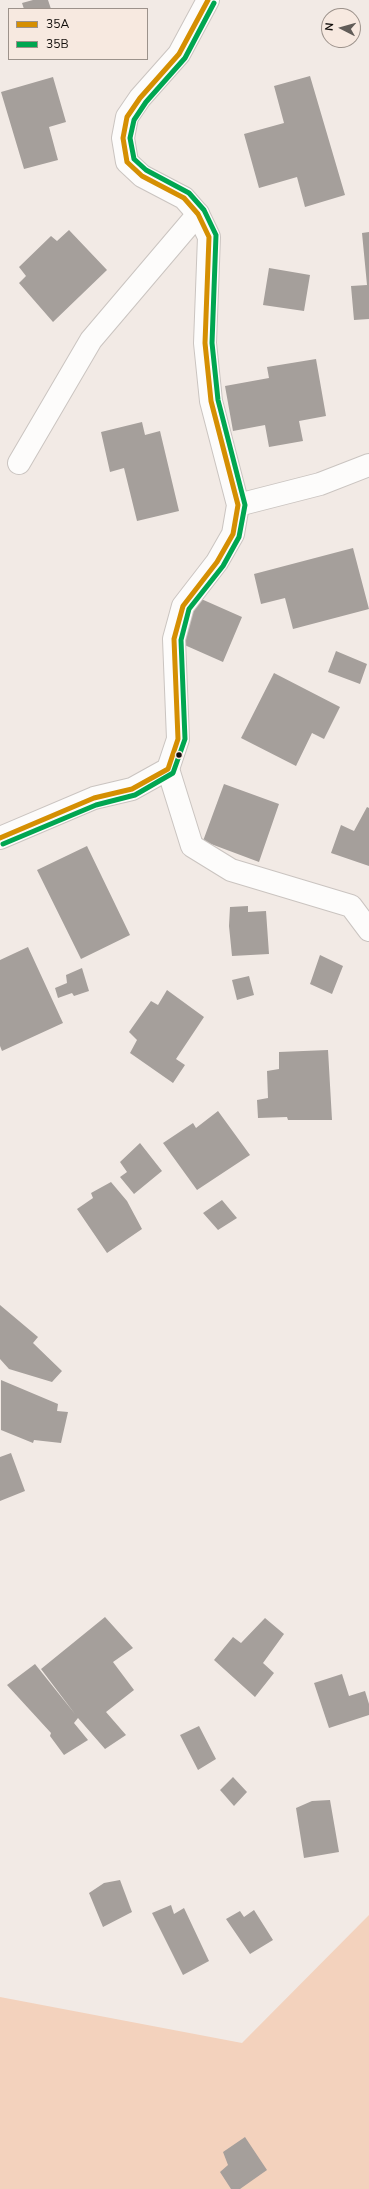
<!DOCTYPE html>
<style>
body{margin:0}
#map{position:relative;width:369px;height:2189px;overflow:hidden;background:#f2eae5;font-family:"Nunito Sans",sans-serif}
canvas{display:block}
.legend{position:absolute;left:8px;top:8px;width:140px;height:52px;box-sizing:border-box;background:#f7e9e0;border:1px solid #9c928b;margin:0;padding:5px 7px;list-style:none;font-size:12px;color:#130f0c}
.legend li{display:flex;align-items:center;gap:8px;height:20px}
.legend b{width:20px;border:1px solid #9c928b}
.north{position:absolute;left:321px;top:8px;width:40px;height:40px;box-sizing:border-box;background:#f7e9e0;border:1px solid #9c928b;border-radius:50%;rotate:276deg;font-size:11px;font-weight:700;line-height:16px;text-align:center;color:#130f0c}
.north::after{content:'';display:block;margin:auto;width:14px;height:18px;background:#615c58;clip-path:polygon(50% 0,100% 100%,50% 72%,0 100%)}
</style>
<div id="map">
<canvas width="369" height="2189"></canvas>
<ul class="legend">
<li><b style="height:5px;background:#d58f02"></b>35A</li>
<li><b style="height:5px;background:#00a651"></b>35B</li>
</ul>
<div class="north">N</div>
</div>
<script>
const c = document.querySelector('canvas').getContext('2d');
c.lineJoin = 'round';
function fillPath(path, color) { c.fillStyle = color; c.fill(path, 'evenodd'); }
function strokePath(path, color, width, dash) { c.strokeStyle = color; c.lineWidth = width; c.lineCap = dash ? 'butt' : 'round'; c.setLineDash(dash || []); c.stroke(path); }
const green = new Path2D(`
 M369,1915V2189H0V1997L242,2043Z`);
const building = new Path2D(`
 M33,0H48L51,9H24L22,3Z
 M310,76L345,195L305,207L297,177L259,188L244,134L284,123L274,86Z
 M53,77L66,122L49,127L58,160L24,169L1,92Z
 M69,230L107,270L53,322L19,283L26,276L19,267L51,236L57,241Z
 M369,232V319L354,320L351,286L367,285L362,233Z
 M269,268L310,275L304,311L263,305Z
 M316,359L326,416L299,421L303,441L269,447L265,425L233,431L225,386L269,378L267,367Z
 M142,422L145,435L160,431L179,511L137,521L124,468L110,472L101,432Z
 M353,548L369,609L293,629L285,598L261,604L254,574Z
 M199,598L242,617L223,662L180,643Z
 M336,651L367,664L360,684L328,672Z
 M274,673L340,707L324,739L312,733L296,766L241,738Z
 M224,784L279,804L259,862L203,841Z
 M367,807L369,808V866L331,853L341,825L354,831Z
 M87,846L130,935L81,959L37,870Z
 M248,906V912L266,911L269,954L232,956L229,926L230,907Z
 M28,947L63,1023L2,1051L0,1046V960Z
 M320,955L343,966L332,994L310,984Z
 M82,968L89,991L74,996L72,993L58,998L55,988L67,983L66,975Z
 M249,976L254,995L237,1000L232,980Z
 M167,990L204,1017L176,1059L185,1065L173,1083L130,1053L137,1040L129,1032L151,1001L158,1005Z
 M328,1050L332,1120H288L287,1117L258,1118L257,1100L268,1098L267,1071L279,1069V1052Z
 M218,1111L250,1155L197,1190L163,1143L193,1123L196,1128Z
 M140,1143L162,1171L134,1194L120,1177L127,1172L120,1162Z
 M111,1182L127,1201L142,1229L107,1253L77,1209L93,1198L91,1193Z
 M222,1200L237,1218L218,1230L203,1213Z
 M0,1305L38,1337L33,1343L62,1371L52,1382L9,1369L0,1359Z
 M1,1380L58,1404L57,1411L68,1412L61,1443L34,1440L33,1443L1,1430Z
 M11,1453L25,1491L0,1501V1457Z
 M105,1617L133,1648L113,1662L134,1690L106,1712L126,1735L105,1749L78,1718L74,1723L88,1740L64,1755L50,1736L51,1733L7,1685L35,1664L75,1714L41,1669Z
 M265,1618L284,1634L263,1663L274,1673L255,1697L214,1660L233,1637L241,1643Z
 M342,1674L349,1696L365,1691L369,1704V1715L329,1728L314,1683Z
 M199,1726L216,1759L198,1770L180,1735Z
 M233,1777L247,1792L234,1806L220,1790Z
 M330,1800L339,1852L304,1858L296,1808L312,1801Z
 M120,1880L132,1912L103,1927L89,1893L104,1883Z
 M171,1905L174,1914L184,1908L209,1961L183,1975L152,1913Z
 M254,1910L273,1940L250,1954L226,1919L240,1911L244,1917Z
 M245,2137L267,2170L240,2189H231L220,2172L228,2165L223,2152Z`);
const street = new Path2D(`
 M19,463L91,340L198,214
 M238,505L320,484L369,465
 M168,769L192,846L231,870L351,906L369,930`);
const secondary = new Path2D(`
 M0,838L94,798L132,789L168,769L178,739L174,639L183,606L217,562L233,534L238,505L211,401L205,343L209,237L198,214L184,198L142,176L127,162L123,138L127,117L140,98L179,54L208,0`);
const bus1 = new Path2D(`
 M0,838L94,798L132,789L168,769L178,739L174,639L183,606L217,562L233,534L238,505L211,401L205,343L209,237L198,214L184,198L142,176L127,162L123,138L127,117L140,98L179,54L208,0`);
const bus2 = new Path2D(`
 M3,844L96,805L135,795L173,773L185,739L181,640L189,609L223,566L239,537L245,505L218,400L212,343L216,235L204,210L189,193L146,170L134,159L130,138L134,120L146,102L185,58L214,3`);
const markers = [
 [179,755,3.5,"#130f0c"]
];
fillPath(green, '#f3d2bd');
fillPath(building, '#a59f9b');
strokePath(street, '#cac4c0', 24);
strokePath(secondary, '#cac4c0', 24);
strokePath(street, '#fdfcfb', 22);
strokePath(secondary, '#fdfcfb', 22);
strokePath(bus1, '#d58f02', 5);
strokePath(bus2, '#00a651', 5);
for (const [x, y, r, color] of markers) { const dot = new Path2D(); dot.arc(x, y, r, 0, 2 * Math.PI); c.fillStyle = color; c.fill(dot); strokePath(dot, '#f7e9e0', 1.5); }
</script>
